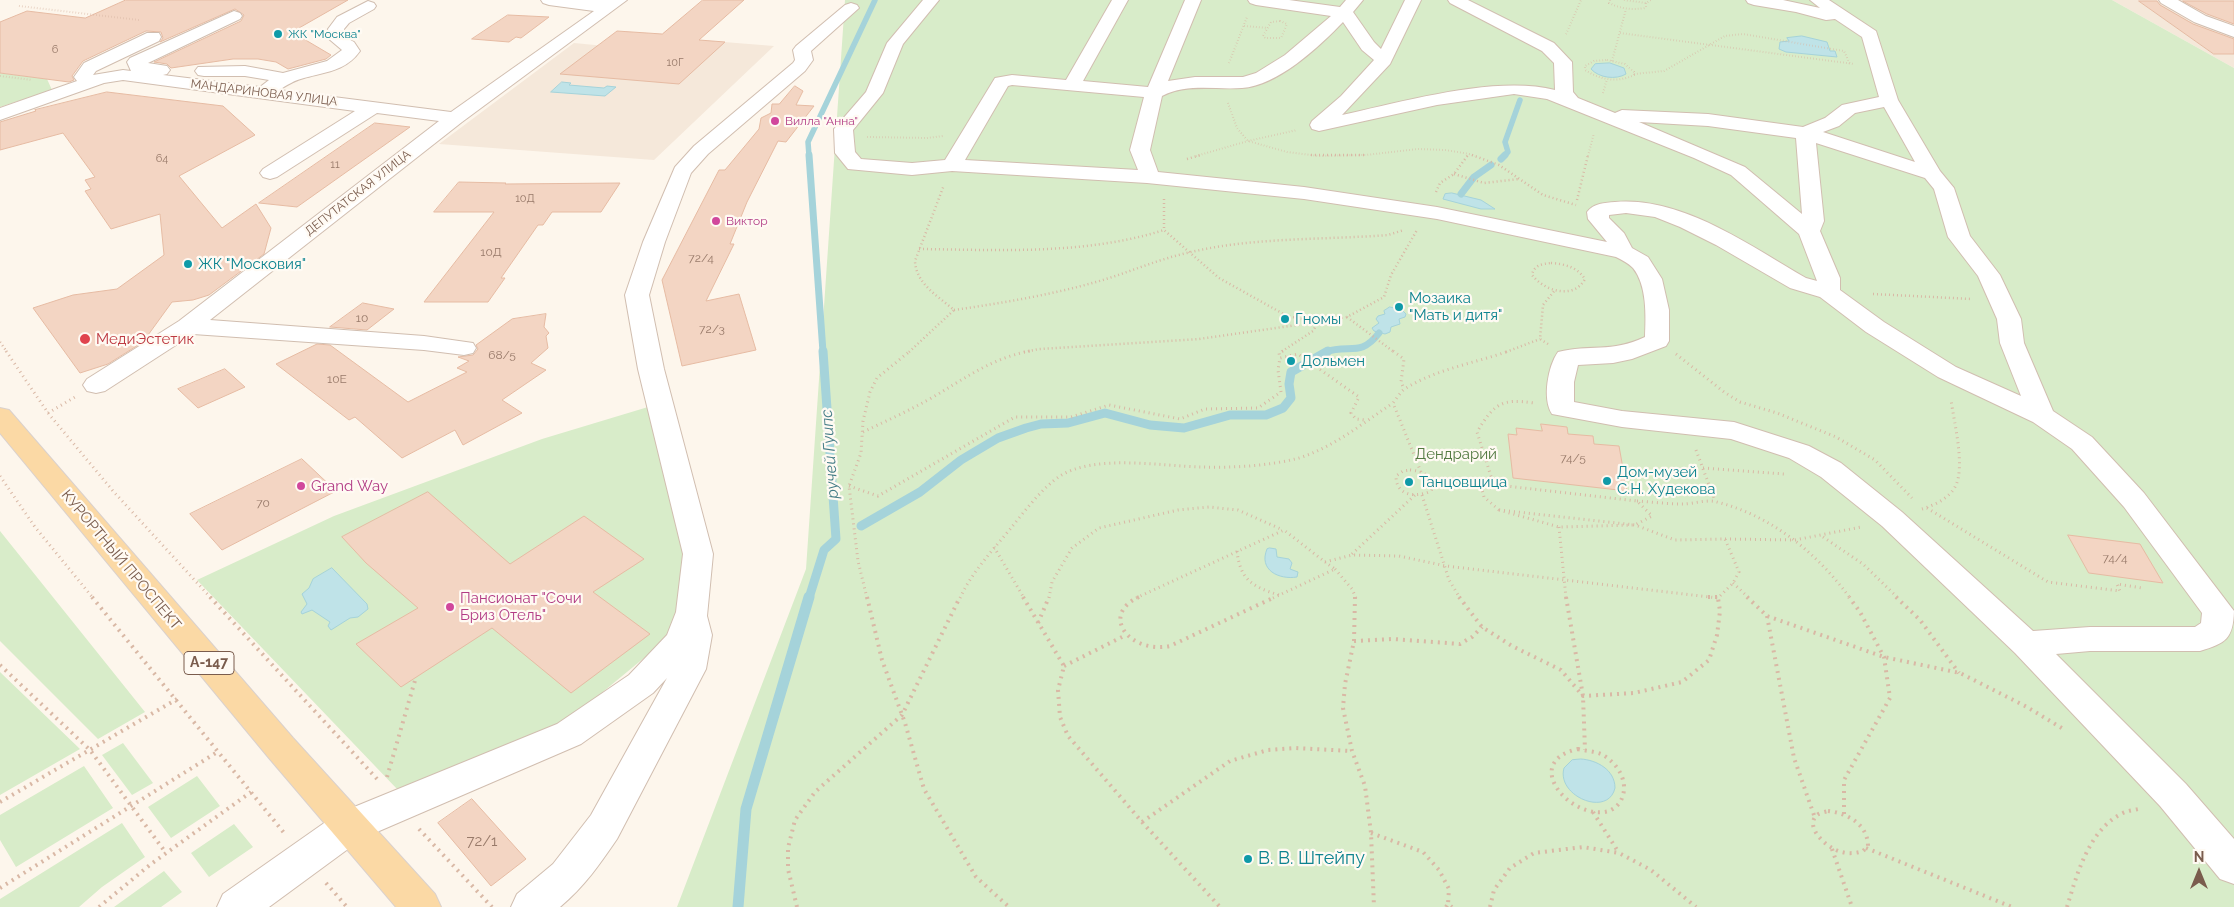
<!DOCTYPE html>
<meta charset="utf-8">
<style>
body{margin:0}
#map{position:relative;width:2234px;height:907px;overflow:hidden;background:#fdf6ec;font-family:Raleway,sans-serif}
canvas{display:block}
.north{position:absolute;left:2174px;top:847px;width:50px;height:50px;-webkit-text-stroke:4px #fffaf3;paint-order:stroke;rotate:0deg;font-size:14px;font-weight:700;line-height:20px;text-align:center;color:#7a5c4d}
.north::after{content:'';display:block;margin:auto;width:18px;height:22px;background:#7a5c4d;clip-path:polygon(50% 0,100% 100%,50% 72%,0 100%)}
</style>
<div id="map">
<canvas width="2234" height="907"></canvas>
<div class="north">N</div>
</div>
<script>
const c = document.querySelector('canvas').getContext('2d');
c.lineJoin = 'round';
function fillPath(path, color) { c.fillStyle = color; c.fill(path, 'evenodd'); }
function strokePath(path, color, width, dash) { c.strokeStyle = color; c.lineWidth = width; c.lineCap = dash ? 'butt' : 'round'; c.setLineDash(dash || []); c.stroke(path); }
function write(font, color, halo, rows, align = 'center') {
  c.font = font + ' Raleway,sans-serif'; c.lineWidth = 4.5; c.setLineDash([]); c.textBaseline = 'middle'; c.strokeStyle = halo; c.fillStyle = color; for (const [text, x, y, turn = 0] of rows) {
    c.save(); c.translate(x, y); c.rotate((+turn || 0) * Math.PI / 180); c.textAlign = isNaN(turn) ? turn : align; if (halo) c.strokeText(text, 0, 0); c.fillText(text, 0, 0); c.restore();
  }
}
const residential = new Path2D(`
 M2112,0H2234V68Z
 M699,40L774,46L654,160L439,144L574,43L616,47Z`);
const green = new Path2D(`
 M845,0H2112L2234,68V907H677L806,569Z
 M0,73L47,79L52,90L0,107Z
 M648,407L689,539L673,634L564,724L397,789L197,580L334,516L542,439Z
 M0,531L145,712L98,739L0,641Z
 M0,672L80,749L0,795Z
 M123,743L153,783L132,795L102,755Z
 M84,766L113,808L16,867L0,840V815Z
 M197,776L220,806L171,838L148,807Z
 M122,823L145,857L102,887L79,907H0V899Z
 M234,824L253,847L209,877L191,853Z
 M164,871L182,892L161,907H114Z`);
const water = new Path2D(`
 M1802,36L1827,42L1830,51H1835L1837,57L1786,52L1779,49L1780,42L1789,41L1787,38Z
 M1610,63L1624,68L1626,74C1616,80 1599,78 1591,69L1595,64Z
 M562,82L571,83L569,85L604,88L607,86L616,87L605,96L551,92Z
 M1452,193L1481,200L1495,209H1481L1443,199L1445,194Z
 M1390,307L1402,310L1406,314L1405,317L1399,319L1400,324L1391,327L1390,332L1385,334L1374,331L1372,328L1379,323L1376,319L1378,316L1385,314L1384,311Z
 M1270,548L1276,549L1277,557L1289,559L1292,563L1290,569L1298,572L1297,577C1279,580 1258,570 1267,549Z
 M332,568L367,604L368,609L358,617L350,618L331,630L328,626L330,622L312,610L302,614L301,612L307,604L302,594L309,588L313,579Z
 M1581,759C1597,760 1615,770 1615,788C1608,818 1556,796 1564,768L1572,760Z`);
const streamFar3 = new Path2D(`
 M809,156L808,142L875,0
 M1504,156L1508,152L1505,142L1520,100`);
const streamFar2 = new Path2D(`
 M809,155L823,352
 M1501,159L1505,155
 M1461,194L1474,177L1491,165
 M1325,352C1349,343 1360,358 1379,333`);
const streamFar1 = new Path2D(`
 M861,526L920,492L961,460L998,438L1026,428L1041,424L1068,423L1105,413L1150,425L1184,428L1230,415H1266L1283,408L1291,398L1289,384L1291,372L1328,351
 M809,598L824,550L836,539L823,351`);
const stream = new Path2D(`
 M738,907L746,809L809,597`);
const building = new Path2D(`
 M126,0H348L292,32L331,55L326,59L288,69L276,62L258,59H233L171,68L167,64L154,62L241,21L244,15L235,9L160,42L163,38L161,32L146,31L83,61L72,76L74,80L69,82L0,73V22L27,11L85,18Z
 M703,0H744L699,40L725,42L679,84L560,74L617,31L662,34Z
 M2139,1H2157L2160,5L2193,24L2234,39V54H2214Z
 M2183,1H2234V24L2207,14Z
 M508,15L549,17L521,38L516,37L509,42L472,39Z
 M795,86L803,91L796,105L814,106L786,142L778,141L747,202L730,244H734L706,301L739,294L756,350L682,366L662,280L719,170H725L759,129L761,118L771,113L772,104H779Z
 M107,92L223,106L255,135L179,176L222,228L256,204L271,228L264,254L209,295L193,300L172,302L143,342L108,364L80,373L33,308L73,295L117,289L164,255L160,214L111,229L85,191L91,189L85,180L95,177L63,133L0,150V122L36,111L35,110Z
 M375,123L410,127L297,207L259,203Z
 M459,182L506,183L505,184L620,183L601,212H552L543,225H538L501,278H505L488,302H424L494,212H434Z
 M363,303L394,309L367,330L330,327Z
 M546,314L544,327L549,333L546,336L548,348L531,363L546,370L502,400L522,413L463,445L455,430L402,458L355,417L349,420L276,364L317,344L330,345L408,402L467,372L457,368L469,361L458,357L473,355L478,349L476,345L512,319Z
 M225,369L245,387L198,408L178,389Z
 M1541,424L1567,427L1568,434L1593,436L1594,444L1619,446L1627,491L1513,478L1508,434L1517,435L1516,428L1542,431Z
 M302,459L336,491L222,550L190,514Z
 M428,492L510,564L584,516L644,559L593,592L650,634L571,693L492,628L401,687L356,644L418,608L366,563L342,537Z
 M2068,535L2140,544L2163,583L2089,573Z
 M472,799L526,859L491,886L438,823Z`);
const pathFar3 = new Path2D(`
 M1610,0L1609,3C1621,9 1632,10 1646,8V3L1651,0
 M1624,0L1646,3
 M19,6L139,20
 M1280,21L1287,24L1281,38H1265L1263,36L1271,22Z
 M1244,26L1267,28
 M1620,33L1854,64
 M1566,34L1581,0
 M1607,60L1625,64L1634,72V75C1618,83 1600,80 1585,70V66L1594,61Z
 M1612,61L1626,9
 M1229,63L1247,17
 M1634,74L1664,71L1725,36L1743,34L1844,51L1850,64
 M0,76L32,80
 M1603,93L1607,79
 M1228,103L1237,128L1248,141L1287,152L1319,156L1366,155L1418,149L1445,150L1469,154
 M867,137L927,138L943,136
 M1196,156L1248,141L1297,130
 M1467,156L1469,154L1475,156
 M1588,156L1594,133`);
const pathFar2 = new Path2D(`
 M1311,155H1366
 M1472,155L1499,165L1543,195L1576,205
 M1187,159L1201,155
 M1454,174L1484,183L1519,179
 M1436,192L1440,183L1454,174L1468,155
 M1164,199V230L1219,278L1287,316L1318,322L1313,331L1281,352
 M1577,200L1588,155
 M919,249C1001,250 1085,255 1164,230
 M1551,263C1565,264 1577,267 1585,279C1574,300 1544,291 1532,275C1534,265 1542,264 1551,263Z
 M1873,294L1972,299
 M954,310C1002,303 1050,295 1096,282C1128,273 1158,259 1191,252C1255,237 1323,240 1388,235L1404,230
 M1347,317L1394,352
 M0,342L7,352
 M1548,344L1540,339L1543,305L1555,290
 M909,352L954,310C938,296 916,284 915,261L944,185
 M1024,352L1039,349L1199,339L1318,322L1347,317L1384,297L1391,275L1417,230
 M1506,352L1540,339`);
const pathFar1 = new Path2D(`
 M6,351L48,413L113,491L211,598
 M1283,351L1279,353L1280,358L1298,354L1359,397L1351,413L1356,419L1365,420
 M1393,351L1404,359L1401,382L1404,389
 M1676,354L1724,392L1740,402L1777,413L1836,437L1875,460L1912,498
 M48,413L75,397
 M863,432C884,422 906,412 926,401C962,381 988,359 1030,351
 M1696,450L1715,501
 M1703,468L1784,474
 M1410,470C1421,471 1429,474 1434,485L1431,491C1416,498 1396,496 1396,476L1403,471Z
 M1421,472L1393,403C1397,398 1401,391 1406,388C1437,369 1475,363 1509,351
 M0,476L35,527L93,598
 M1433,482L1480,483
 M849,486L878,496L1015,417H1071L1109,405L1180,419L1205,409L1258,408L1281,392L1278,370L1280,358
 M1494,486L1477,432C1494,404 1501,398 1534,403
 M1422,495L1449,580L1460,598
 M1637,501C1652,502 1668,504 1683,504C1693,504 1707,499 1717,502C1772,516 1817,553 1850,598
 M1927,508L2048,582L2120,591L2117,584L2142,588
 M1922,509C1935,505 1950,498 1956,485C1965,465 1954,422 1951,400
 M1499,510L1635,525
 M1499,510L1559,527L1635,525
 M1499,510L1484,497L1480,483L1637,501L1652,516L1635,525
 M1559,527L1566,598
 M1823,537L1863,564L1898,598
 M1725,539L1795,540L1861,527
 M994,547L1024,598
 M1237,551C1240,580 1253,587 1279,595
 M1352,554L1415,495
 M1325,562L1352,555L1399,556L1446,566L1718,598L1733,583L1739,572L1725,539L1675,540L1635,525
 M1335,569L1352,589L1356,598
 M1733,583L1749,598
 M867,598L858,561L849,486L861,453L863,421L870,392L877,378L910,351
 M960,598C972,572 992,551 1011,528C1024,512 1042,488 1060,476C1095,454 1160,466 1201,467C1232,468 1269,466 1299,458C1334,447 1363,423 1393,403
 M1049,598L1052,582L1072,548L1099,528L1178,510L1209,507L1238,510L1283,530
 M1136,598L1284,530L1325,562
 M1273,598L1335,569L1325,562`);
const path = new Path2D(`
 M92,597L285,834
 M210,597L378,780
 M867,597L882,660L905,723L924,789L976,877L1009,907
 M1023,597L1064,666L1058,690L1060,717L1068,736L1142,822L1220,907
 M1139,597C1099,615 1130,654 1170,646L1275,597
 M1355,597L1354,641L1345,684L1343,708L1352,751L1365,786L1371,833L1374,907
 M1459,597L1482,627L1512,646L1561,670L1583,696L1634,693L1682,682L1709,660L1717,635L1720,611L1718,598
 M1566,597L1583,696L1585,750
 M1708,597H1719
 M1747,597L1767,616L1884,657L1960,673L2027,707L2065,730
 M1896,597L1920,620L1959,673
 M1767,616L1794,758L1815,818
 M1038,623L1049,597
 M1354,641L1393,639L1460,644L1472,637L1482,627
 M0,665L90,750L166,853
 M1064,666L1126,635
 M1578,749C1585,751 1594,751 1601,754C1617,762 1629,781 1622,798C1620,804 1614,809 1609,811C1572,822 1519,762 1578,749Z
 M387,777L416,677
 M0,802L177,699
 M1828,811C1848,813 1868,825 1868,846L1863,851C1854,854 1845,854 1836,850C1826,846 1804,827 1817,815C1819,813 1825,812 1828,811Z
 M1593,812L1619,853
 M1844,814V780L1890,698L1884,657L1860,612L1849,597
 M1142,822L1230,761L1268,750L1295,748L1352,751
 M419,829L492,907
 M1371,833L1423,852L1439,870L1449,889L1448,904
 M1866,848L2012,907
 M1832,849L1852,907
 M326,883L347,907
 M0,888L219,751
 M99,907L151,864L251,792
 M797,907L788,869V848L795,820L815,792L902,715L960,597
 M1446,907L1448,904L1452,907
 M1490,907L1494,890L1510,868L1534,853L1583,847L1619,853L1651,870L1696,907
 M2067,907C2077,874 2089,829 2123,813C2129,810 2136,810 2142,808`);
const minor = new Path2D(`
 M541,0H627L462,122L210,320L424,336L473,343L476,348L473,353L464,355L424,350L193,334L105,391L96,393L87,391L83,385L87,379L179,321L439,121L377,113L277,177L270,179L263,177L260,173L263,169L355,111L123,80L104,83L0,120V108L77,81L74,77L84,63L147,33H159L161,37L159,41L96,71L93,75L123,70L131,71L127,62L130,58L234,11L240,13L242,16L240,19L148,63L167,66L170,70L167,74L163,75L260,87L269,80L245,76H204L198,75L195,71L198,67L245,66L283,73L327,61L342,50L329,39L328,29L337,17L368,1L374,3L376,6L374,9L349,23L344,29L345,37L354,42L360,51C346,71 326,72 304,78C295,80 287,85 279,90L451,112L594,11L549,5L543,3Z
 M923,0H939L903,44L883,93L853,130L855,152L861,159L912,163L945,160L995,78L1012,75L1066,80L1112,0H1128L1083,81L1148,87L1185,0H1201L1168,81L1195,77H1243L1256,73L1285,55L1331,16L1256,5L1250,3L1248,0H1289L1340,7L1346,0H1363L1353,12L1374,42L1381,49L1405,0H1421L1390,64L1342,115C1403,102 1495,75 1555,90L1554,63L1542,51L1450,3L1448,0H1468L1554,43L1572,62L1573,92L1578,98L1615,113L1622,110L1708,114L1803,127L1825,118L1842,105L1879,97L1862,37L1835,19L1826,20L1796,12L1754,5L1748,3L1746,0H1783L1820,8L1810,0H1829L1876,31L1898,100L1940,171L1954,188L1970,236L2000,275L2021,319L2024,343L2053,411L2092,437L2144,493L2234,611C2233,639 2226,643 2200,651H2090L2056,654L2186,784L2234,839V884L2220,879L2160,806L2015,653L1882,526L1821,477L1789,458L1731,439L1622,427L1552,414C1542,399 1548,366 1558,352C1590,344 1611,353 1645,337C1646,316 1647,285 1633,268C1628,263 1622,260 1616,257L1437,219L1304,199L1147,183L952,171L912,175L848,169L835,153L834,129L866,92L887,43ZM1343,22L1362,50L1374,60L1341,96L1312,121L1310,125L1312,129L1319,131L1437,105L1514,94L1547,99L1694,158L1731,175L1799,234L1817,281L1806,278C1750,246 1682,196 1615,202C1604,203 1594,203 1587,212L1588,219L1607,242L1437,207L1304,187L1158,172L1150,150L1162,96C1188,83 1214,90 1242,88C1277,86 1319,47 1343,22ZM1012,85L1144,97L1130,150L1138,170L965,160L1008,86ZM1884,107L1915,162L1823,132L1839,126L1855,113ZM1639,122L1708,126L1796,138L1802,214L1745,167ZM1816,143L1925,178L1934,189L1948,237L1978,276L1997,319L2000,343L2021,396L1956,367L1884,322L1840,290V278L1820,231L1824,221ZM1626,213L1655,217L1680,227L1716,245L1790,288L1820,297L1866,332L1938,377L2033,422L2072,449L2124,507L2202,613L2201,623L2195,627H2090L2033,631L1902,512L1841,463L1809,446L1734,422L1622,411L1574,402V382L1578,365L1613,363L1632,359L1666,346L1669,341V310L1662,279L1648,257L1632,248L1624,233L1609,218V215Z
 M2159,0H2178L2206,16L2234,26V37L2194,22L2161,3Z
 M851,3L857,5L859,8L811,51L813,60L805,71L708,154L691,173L665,242L649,295L664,369L713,554L707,616L712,635L706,669L617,839C600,864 584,887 560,907H511L517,894L553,864L591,815L667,678L653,693L581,744L363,838L269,907H217L223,894L337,814L557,724L629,675L667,635L676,612L683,554L638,369L625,295L643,242L675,167L694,146L793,63L795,60L793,50L796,46L845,5Z`);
const major = new Path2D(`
 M0,408L9,410L293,738L435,894L441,907H396L269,758L0,433Z`);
const markers = [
 [278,34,5,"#0f9aa8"],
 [775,121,5,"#d1479c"],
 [716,221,5,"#d1479c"],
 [188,264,5,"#0f9aa8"],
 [1399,307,5,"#0f9aa8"],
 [1285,319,5,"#0f9aa8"],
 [85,339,6,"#e0444e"],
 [1291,361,5,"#0f9aa8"],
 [1607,481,5,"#0f9aa8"],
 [1409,482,5,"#0f9aa8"],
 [301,486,5,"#d1479c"],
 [450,607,5,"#d1479c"],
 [1248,859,5,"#0f9aa8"]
];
const farNumbernames = [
 ["6",55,50],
 ["10Г",675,63],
 ["64",162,159],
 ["11",335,165],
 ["10Д",525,199]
];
const farCulturenames = [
 ["ЖК \"Москва\"",288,34]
];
const farStreetnames = [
 ["МАНДАРИНОВАЯ УЛИЦА",264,93,7],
 ["ДЕПУТАТСКАЯ УЛИЦА",358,193,-38]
];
const farHotelnames = [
 ["Вилла \"Анна\"",785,121],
 ["Виктор",726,221]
];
const numberNames = [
 ["10Д",491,252],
 ["72/4",701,258],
 ["10",362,318],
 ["72/3",712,329],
 ["68/5",502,355],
 ["10Е",337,379],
 ["74/5",1573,458],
 ["70",263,503],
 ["74/4",2115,558]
];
const shields = [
 [209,663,50]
];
const shieldNames = [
 ["А-147",209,663]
];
const cultureNames = [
 ["ЖК \"Московия\"",198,264],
 ["Мозаика",1409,298],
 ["\"Мать и дитя\"",1409,315],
 ["Гномы",1295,319],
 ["Дольмен",1301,361],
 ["Дом-музей",1617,472],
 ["С.Н. Худекова",1617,489],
 ["Танцовщица",1419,482]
];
const healthNames = [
 ["МедиЭстетик",96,339]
];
const parkNames = [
 ["Дендрарий",1456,454]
];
const hotelNames = [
 ["Grand Way",311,486],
 ["Пансионат \"Сочи",460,598],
 ["Бриз Отель\"",460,615]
];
const streetNames = [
 ["КУРОРТНЫЙ ПРОСПЕКТ",121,560,50]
];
const nearNumbernames = [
 ["72/1",482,841]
];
const waterNames = [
 ["ручей Гуипс",830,454,-94]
];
const nearCulturenames = [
 ["В. В. Штейпу",1258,859]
];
fillPath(residential, '#f5e8da');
fillPath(green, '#d8ecc9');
fillPath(water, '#bfe3e8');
strokePath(water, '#a5d3da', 1);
strokePath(streamFar3, '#a5d3da', 5.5);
strokePath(streamFar2, '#a5d3da', 7);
strokePath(streamFar1, '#a5d3da', 9);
strokePath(stream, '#a5d3da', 11);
fillPath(building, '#f3d5c3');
strokePath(building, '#e6bba3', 1);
strokePath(minor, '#d1beb0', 2);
strokePath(major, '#dad1cd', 2);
strokePath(pathFar3, '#d9b8a5', 2, [0.5, 2.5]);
strokePath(pathFar2, '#d9b8a5', 2.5, [1, 3]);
strokePath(pathFar1, '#d9b8a5', 3, [1, 4]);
strokePath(path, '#d9b8a5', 4, [2, 5]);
fillPath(minor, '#fff');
fillPath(major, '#fbd9a5');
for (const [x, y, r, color] of markers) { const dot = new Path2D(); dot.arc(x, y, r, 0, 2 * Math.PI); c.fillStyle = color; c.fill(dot); strokePath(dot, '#fffaf3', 2); }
write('11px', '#987a6a', null, farNumbernames);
write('12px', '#0d838f', '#fffaf3', farCulturenames, 'left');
write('12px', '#7a5c4d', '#fffaf3', farStreetnames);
write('12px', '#b23c85', '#fffaf3', farHotelnames, 'left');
write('12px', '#987a6a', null, numberNames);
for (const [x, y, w] of shields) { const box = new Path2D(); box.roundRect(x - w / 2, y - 11.5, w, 23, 4); c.fillStyle = '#fffaf3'; c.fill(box); strokePath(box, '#7a5c4d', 1); }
write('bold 14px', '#7a5c4d', null, shieldNames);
write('15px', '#0d838f', '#fffaf3', cultureNames, 'left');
write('15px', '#be3a42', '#fffaf3', healthNames, 'left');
write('15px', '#537a41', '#fffaf3', parkNames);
write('15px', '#b23c85', '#fffaf3', hotelNames, 'left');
write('15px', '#7a5c4d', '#fffaf3', streetNames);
write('15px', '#987a6a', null, nearNumbernames);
write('italic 16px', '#437c86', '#fffaf3', waterNames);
write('18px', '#0d838f', '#fffaf3', nearCulturenames, 'left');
</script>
